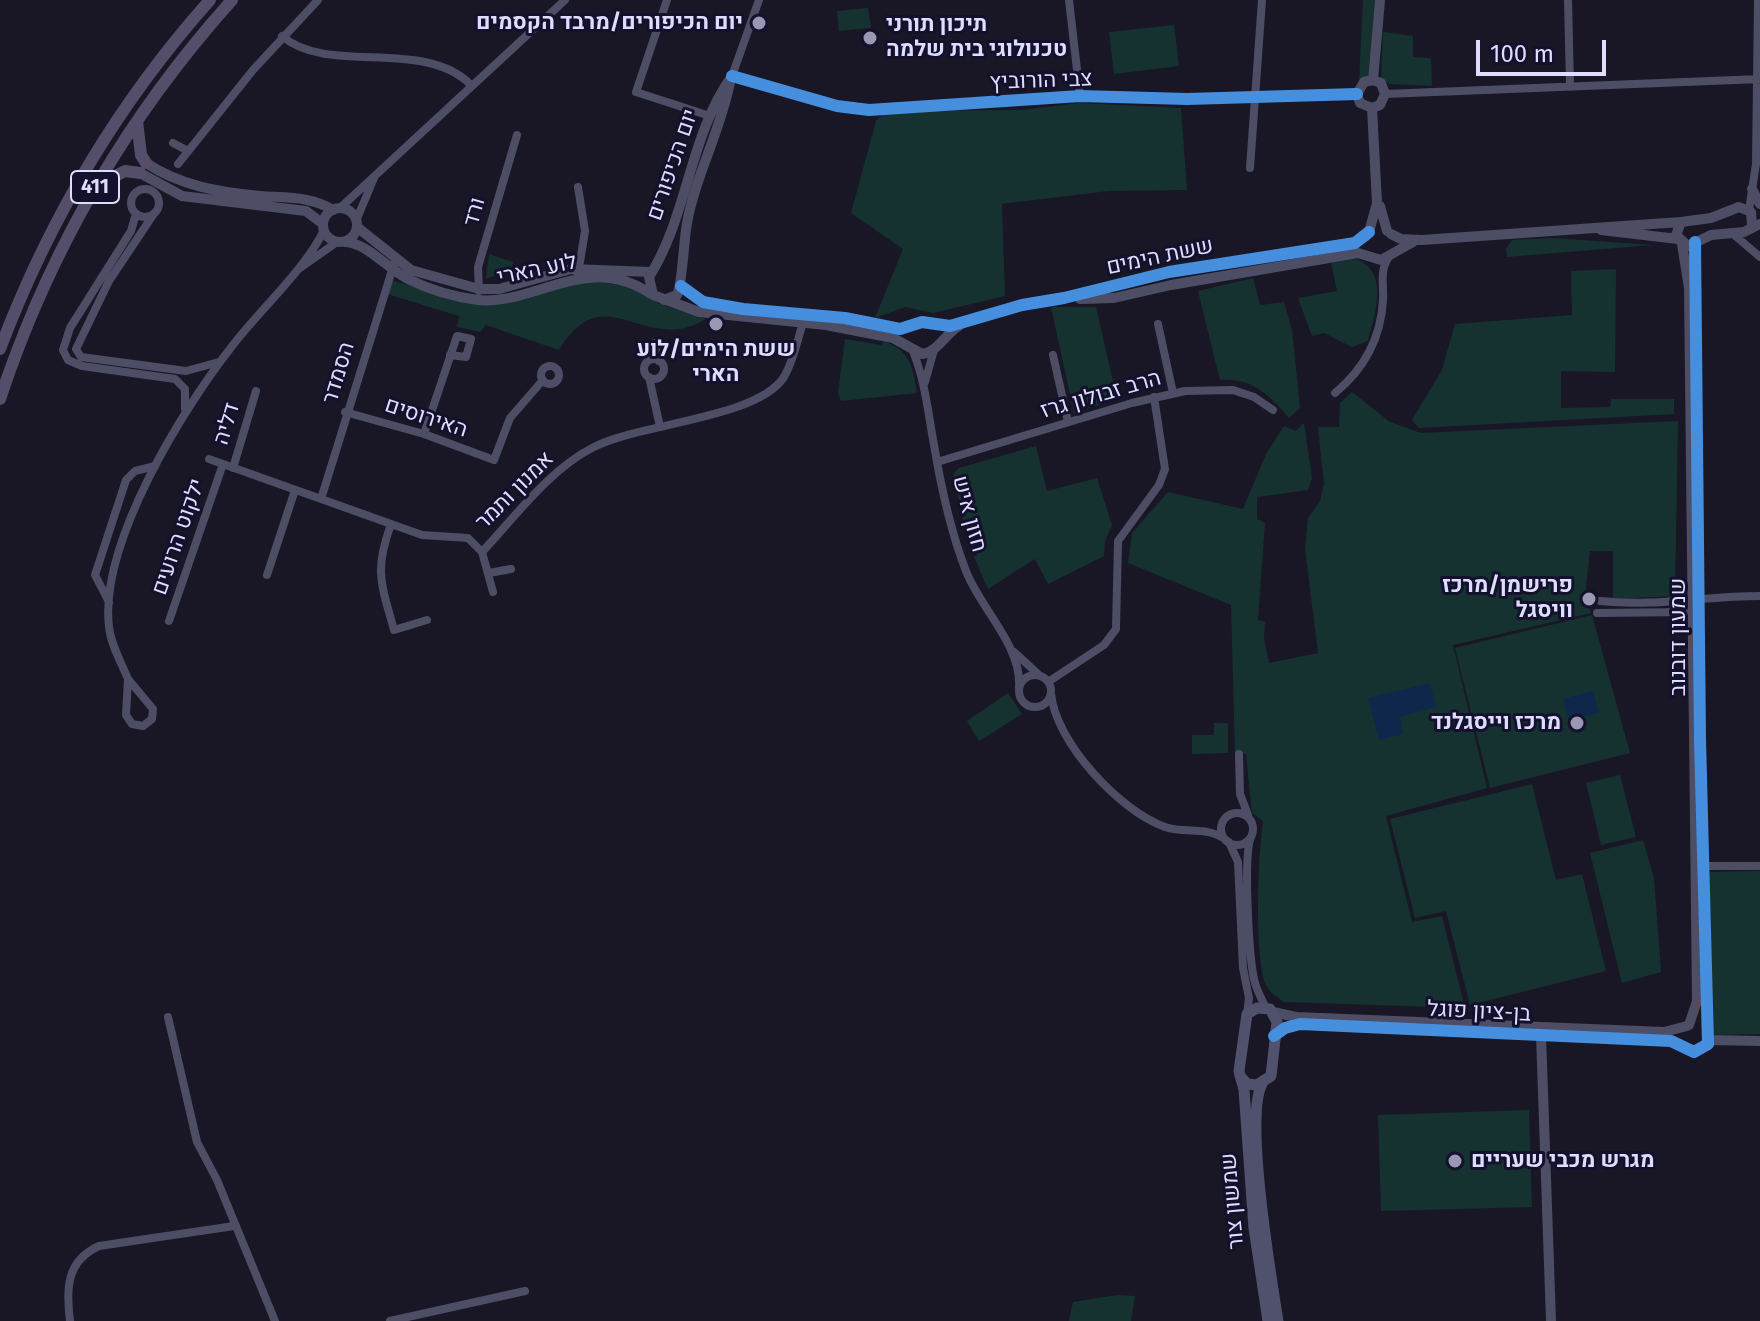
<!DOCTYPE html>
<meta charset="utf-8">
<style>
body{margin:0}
#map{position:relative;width:1760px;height:1321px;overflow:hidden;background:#191726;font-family:"Fira Sans",sans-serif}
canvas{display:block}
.scale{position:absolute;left:1476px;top:40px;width:130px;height:36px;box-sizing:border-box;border:4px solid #dedcff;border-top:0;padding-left:10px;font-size:24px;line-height:28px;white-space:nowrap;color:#dedcff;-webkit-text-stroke:6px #14112c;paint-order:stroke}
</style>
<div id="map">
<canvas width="1760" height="1321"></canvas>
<div class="scale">100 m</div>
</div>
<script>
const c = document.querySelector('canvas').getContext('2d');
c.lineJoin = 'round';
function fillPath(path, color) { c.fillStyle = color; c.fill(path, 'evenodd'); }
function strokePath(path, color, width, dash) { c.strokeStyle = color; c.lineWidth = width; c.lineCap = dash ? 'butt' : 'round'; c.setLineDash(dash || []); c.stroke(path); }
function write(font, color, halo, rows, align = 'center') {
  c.font = font + ' "Fira Sans",Heebo,sans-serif'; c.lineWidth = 6; c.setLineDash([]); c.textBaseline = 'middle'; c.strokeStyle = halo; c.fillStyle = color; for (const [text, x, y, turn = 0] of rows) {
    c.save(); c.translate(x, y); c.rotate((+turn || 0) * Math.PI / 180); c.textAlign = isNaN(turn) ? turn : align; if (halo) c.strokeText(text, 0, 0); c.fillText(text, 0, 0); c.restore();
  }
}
const green = new Path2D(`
 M1363,0H1375L1368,77L1359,83Z
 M868,8L871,28L839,31L837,11Z
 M1174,25L1179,66L1114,74L1109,32Z
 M1383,32L1413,36V57L1431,58L1432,86L1389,84L1381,78Z
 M1079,103L1181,108L1187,190L1108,191L1002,204L1005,296L933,313L905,307L875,318L903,249L851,213L876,121L884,113L896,111L1022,110Z
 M1554,238L1652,245L1507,257L1506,248L1512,240Z
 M489,254L513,262L512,269L486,279Z
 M1356,259C1390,272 1375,315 1368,341L1352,347L1324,333L1312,336L1298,298L1337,291L1331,263Z
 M1616,269L1615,372L1561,371V408L1610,407L1611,399H1674V414L1419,428L1412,420L1442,370L1455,324L1572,315L1571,271Z
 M1253,278L1260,305L1284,302L1292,330L1300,408L1289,418C1270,395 1251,377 1220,380L1198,291Z
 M393,281L479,302L581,281L614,284L633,287L658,303L706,319C643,357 605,274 559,350L486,325L480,332L457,327L459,316L387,294Z
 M1051,307H1096L1117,399L1074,413Z
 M845,339L881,345L885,342C911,351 913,368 917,393L841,401L838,393Z
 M1352,392L1390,422L1421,433L1678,421L1675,596L1613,599V551H1590L1585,596L1591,613L1453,645L1487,788L1386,816L1412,922L1442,916L1465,1008L1284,1002C1277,997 1270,993 1266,985C1254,957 1258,854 1263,821L1252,813L1246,754H1235L1231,605L1128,563L1132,533L1168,492L1243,509L1266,454L1284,426L1296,431L1304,423L1312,478L1308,490L1257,497V519L1265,523L1258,620L1265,622L1264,639L1269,663L1318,653L1305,549L1308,518L1320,501L1324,484L1318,427H1339L1340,403Z
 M1036,446L1047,491L1097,478L1112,525L1105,541L1104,556L1048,584L1035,559L988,589L974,557L977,555L969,532L966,533L953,474L959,468Z
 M1592,615L1630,753L1490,788L1455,648Z
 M1008,693L1022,714L979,741L967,721Z
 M1214,723H1228V753L1192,754V735H1214Z
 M1620,775L1636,837L1601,845L1586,783Z
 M1532,784L1556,880L1582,874L1606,971L1470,1005L1446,911L1415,918L1390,819Z
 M1643,840L1654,878L1661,972L1622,983L1590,853Z
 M1760,871V1034L1713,1035L1708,1027L1706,872Z
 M1529,1110L1532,1207L1381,1211L1378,1115Z
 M1117,1295L1135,1296L1131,1321H1069L1073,1302Z`);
const water = new Path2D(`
 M1430,683L1436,707L1400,717L1403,734L1379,740L1368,698Z
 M1593,691L1599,713L1568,720L1563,699Z`);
const minor = new Path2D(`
 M667,0L636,92L710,116
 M759,0L732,76L837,106L869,110L1080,96L1187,99L1357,94
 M1069,0L1080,96
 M1568,0L1570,85
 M282,36C328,76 424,37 471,85
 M1385,94L1760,79
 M173,143L188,151
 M178,164L253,70L318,0
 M1250,168L1262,0
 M131 203a14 14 0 1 1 28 0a14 14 0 1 1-28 0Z
 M339,209L565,0
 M1749,210L1756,164L1758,0
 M136,214L131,231L70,328L63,350L68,360L82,366L175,379L185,389V409
 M153,215L109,281L76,349L81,357L186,371L219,362
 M356,221L374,178
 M1732,233L1760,257
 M300,268L337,242
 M578,274L585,231L578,187
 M479,291L478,267L517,135
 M1158,324L1173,393
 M655,343L659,361
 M912,349C925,379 928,413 934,445C941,487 950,530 966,571C980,608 1022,646 1019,687
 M1053,355L1068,422
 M644 369a10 10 0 1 1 20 0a10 10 0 1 1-20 0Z
 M541 375a9 9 0 1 1 18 0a9 9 0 1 1-18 0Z
 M649,377L660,427
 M925,382L934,350
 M1335,393C1364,369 1381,337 1383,300C1384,284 1379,271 1389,257
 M345,412L424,434L494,460L510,418L543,380
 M424,434L457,336L471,339L466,357L450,355
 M209,459L422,535L468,538L482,552L493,592
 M937,462L1132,403L1185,391L1233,390L1254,397L1273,410
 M233,468L256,391
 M321,499L394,264
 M391,524C374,571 381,583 394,630L427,620
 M482,552C515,517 549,470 592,448C638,423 757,419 784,377C794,360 798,338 804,319
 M489,573L511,569
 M267,575L295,490
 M1600,601C1655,607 1705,596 1760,596
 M109,602L95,575L126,480L135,471L155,466
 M1597,613L1691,612L1695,607
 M169,621L223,464
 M1014,652L1039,675
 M1019 691a16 16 0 1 1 32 0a16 16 0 1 1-32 0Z
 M128,679C121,662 111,645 109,627C99,544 183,408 233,345C259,311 307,267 324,230
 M128,679L153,709L152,719L143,726L132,724L126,715Z
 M1048,682L1104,645L1116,629L1118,541L1159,485L1165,469L1154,397
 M1051,693C1055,742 1120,811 1165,827C1186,834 1206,826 1225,839
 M1239,754L1240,794L1248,815
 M1221 829a16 16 0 1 1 32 0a16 16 0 1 1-32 0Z
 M1251,837C1243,855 1249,956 1254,979C1256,989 1261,998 1266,1008
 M1229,842L1238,862L1243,968L1249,998L1247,1014
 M1698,866H1760
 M168,1017L197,1142L217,1180L275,1321
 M70,1321C66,1289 66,1261 99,1246L234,1226
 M390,1321L525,1291`);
const tertiary = new Path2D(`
 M732,76C689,136 688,216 649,277L653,295L699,312L826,325L893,338L922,354C938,352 945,334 959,326
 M1373,80L1380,0
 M1372,108L1360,103L1357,94L1364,82L1373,80
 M1372,108L1380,105L1385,94L1381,83L1373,80
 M146,163C181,186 218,192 260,196C286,198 311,196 333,210
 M140,173L182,196L306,211L323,224
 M1752,189L1760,204
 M1380,206L1387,231
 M323 225a17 17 0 1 1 34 0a17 17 0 1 1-34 0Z
 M1681,222L1676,235L1688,246L1711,235L1744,232L1760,224
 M357,227L411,270L479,289H499L571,269L651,272
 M1601,230L1678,239
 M1369,232L1377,203L1372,108
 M1391,234L1401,239L1422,240L1681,222L1711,218L1739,207L1751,212L1752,225
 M345,242C368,243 387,269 408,279C428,289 455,297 478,300C533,306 589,251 651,294
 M1682,244L1689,288L1697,1001L1689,1025
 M681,286L703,302L743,309L845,318L900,329L922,322L950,326L1022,305L1064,298L1169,272L1355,243L1366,236
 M1080,299L1114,298L1171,285L1358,253L1381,260L1413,242
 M664,300L677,295C682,287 684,238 687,223C696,174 721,130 730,82
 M1273,1012L1296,1017L1664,1032L1687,1026
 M1541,1035L1551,1321
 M1274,1036L1285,1028L1300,1024L1671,1041L1694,1052L1708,1044L1700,740L1695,242
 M1709,1040L1760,1041`);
const secondary = new Path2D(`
 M1241,1077L1247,1084L1257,1085L1271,1076L1277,1022L1270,1009L1257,1008L1247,1014L1239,1071C1240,1078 1243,1083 1244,1090L1254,1228L1268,1321
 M1262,1084C1244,1118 1271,1277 1278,1321`);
const primary = new Path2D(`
 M137,121L141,155L146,163
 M98,185L125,171L140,173
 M0,349C48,222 119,102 210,0
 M0,399C49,251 128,116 232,0`);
const cycleway = new Path2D(`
 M732,76L837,106L869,110L1080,96L1187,99L1357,94
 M681,286L703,302L743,309L845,318L900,329L922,322L950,326L1022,305L1064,298L1169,272L1355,243L1369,232
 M1274,1036L1285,1028L1300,1024L1671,1041L1694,1052L1708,1044L1700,740L1695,242`);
const markers = [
 [759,23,8,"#9997b3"],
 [870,38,8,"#9997b3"],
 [716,324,8,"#9997b3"],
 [1589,599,8,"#9997b3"],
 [1577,723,8,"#9997b3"],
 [1455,1161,8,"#9997b3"]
];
const shields = [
 [95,187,48]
];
const shieldNames = [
 ["411",95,187]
];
const poiNames = [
 ["יום הכיפורים/מרבד הקסמים",743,23],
 ["תיכון תורני",886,25,"left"],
 ["טכנולוגי בית שלמה",886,50,"left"],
 ["ששת הימים/לוע",716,350,"center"],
 ["הארי",716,375,"center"],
 ["פרישמן/מרכז",1573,586],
 ["וויסגל",1573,611],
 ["מרכז וייסגלנד",1561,723],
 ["מגרש מכבי שעריים",1471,1161,"left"]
];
const streetNames = [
 ["צבי הורוביץ",1041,81,-2],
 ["יום הכיפורים",673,165,-71],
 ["ורד",475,212,-74],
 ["ששת הימים",1160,257,-12],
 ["לוע הארי",537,270,-12],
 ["הסמדר",339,373,-73],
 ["הרב זבולון גרז",1101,395,-16],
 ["האירוסים",426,418,18],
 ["דליה",227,424,-73],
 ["אמנון ותמר",515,491,-45],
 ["חזון איש",969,514,75],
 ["ילקוט הרועים",179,537,-71],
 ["שמעון דובנוב",1679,637,-90],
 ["בן-ציון פוגל",1479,1012,3],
 ["שמשון צור",1233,1201,-95]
];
fillPath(green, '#153231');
fillPath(water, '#0e274b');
strokePath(minor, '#4d4d66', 8);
strokePath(tertiary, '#4d4d66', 10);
strokePath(secondary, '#50516c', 11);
strokePath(primary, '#554e6b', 12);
strokePath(cycleway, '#468fdf', 12);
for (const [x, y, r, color] of markers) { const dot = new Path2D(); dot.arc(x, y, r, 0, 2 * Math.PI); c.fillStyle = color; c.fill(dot); strokePath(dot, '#14112c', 3); }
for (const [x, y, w] of shields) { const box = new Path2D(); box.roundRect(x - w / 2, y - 16, w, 32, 6); c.fillStyle = '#14112c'; c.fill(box); strokePath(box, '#dedcff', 2); }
write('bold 20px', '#dedcff', null, shieldNames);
write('bold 22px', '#dedcff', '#14112c', poiNames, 'right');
write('22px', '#dedcff', '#14112c', streetNames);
</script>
